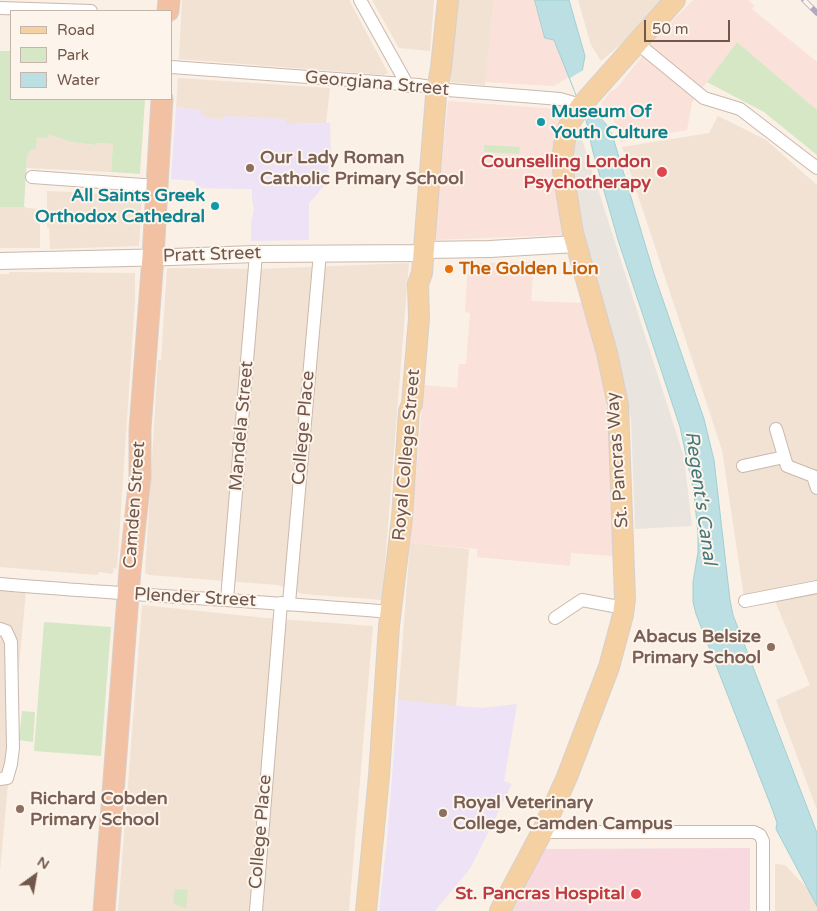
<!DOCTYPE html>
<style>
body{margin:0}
#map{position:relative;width:817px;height:911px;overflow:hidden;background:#faf0e5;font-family:"Varela Round",sans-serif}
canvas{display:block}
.legend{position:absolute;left:10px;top:10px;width:162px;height:90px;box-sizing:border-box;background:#fdf5eb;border:1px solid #c5b6ab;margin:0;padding:6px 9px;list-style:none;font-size:15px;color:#71574c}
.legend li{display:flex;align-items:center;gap:10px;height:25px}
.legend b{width:25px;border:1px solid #c5b6ab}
.north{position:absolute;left:10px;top:851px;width:50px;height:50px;-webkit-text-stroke:4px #fdf5eb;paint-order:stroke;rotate:32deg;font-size:14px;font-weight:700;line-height:20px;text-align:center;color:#71574c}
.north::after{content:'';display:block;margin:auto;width:18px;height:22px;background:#71574c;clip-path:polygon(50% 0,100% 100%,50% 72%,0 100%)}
.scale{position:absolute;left:644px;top:20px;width:86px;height:22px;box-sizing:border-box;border:2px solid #71574c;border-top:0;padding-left:6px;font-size:15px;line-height:18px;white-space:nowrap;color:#71574c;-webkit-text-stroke:4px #fdf5eb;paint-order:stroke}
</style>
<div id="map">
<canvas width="817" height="911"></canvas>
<ul class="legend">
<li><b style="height:6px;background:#f4d0a3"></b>Road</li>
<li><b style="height:14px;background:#d5e7c5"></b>Park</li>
<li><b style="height:14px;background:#bbdfe2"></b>Water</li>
</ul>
<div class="north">N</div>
<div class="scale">50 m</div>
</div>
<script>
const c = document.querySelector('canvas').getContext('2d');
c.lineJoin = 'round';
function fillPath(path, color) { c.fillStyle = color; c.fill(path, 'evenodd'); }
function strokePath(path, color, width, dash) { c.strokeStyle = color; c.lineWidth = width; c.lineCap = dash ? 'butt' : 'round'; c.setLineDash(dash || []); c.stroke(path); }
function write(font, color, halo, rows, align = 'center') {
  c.font = font + ' "Varela Round",sans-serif'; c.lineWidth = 4; c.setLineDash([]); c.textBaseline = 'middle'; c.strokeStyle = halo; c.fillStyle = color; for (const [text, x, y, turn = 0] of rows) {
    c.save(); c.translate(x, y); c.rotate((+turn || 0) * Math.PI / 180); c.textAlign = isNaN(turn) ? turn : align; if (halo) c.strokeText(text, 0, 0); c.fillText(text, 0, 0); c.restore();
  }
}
const residential = new Path2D(`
 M182,0H349L388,73L384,75L179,59Z
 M372,0H434L430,51L399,48Z
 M458,0H494L485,85L450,82Z
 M578,0H661L627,39L601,61L591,45Z
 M178,78L330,88L326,123L286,124V119L224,116V119L207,118L201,115L200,110L176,107Z
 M718,116L766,140L817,185V810L776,700L810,685L775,601L744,597L722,450L622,147L709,133Z
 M49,133L71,142L96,145V143L113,144L111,172L26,168L27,156L31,150L36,147L37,137Z
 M47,191L142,195L139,246L50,249L49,228L47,227Z
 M23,206L27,208L40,209V248H0V207Z
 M409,263L382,600L303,594L278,585L149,575L145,573L158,360H161L167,268L260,269Z
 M9,272L135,273V299L117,569L113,568L114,571L112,574L99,572L98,575L0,567V274H9Z
 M410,543L469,549L456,706L398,700Z
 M0,591H26L0,870Z
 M142,605L266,618L373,626L349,911H118Z
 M775,864L785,865L809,890L817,906V911H775Z`);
const commercial = new Path2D(`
 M494,0H535L545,37L554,39L570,76L554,86L485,82Z
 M693,0H748L755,6L752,9L817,62V110L737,42L692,102L687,130L620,142L614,119L606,112L608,109L601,104L611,91L616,89L663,30Z
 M448,101L558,109L564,117L557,133L553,169L562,235L434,240Z
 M534,262L531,301L582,303L592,338L605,388L610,436L613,556L571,553L570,566L562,565L477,557V549L410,543L424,385L457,388L459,364H466L470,313L465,312L468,263Z`);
const industrial = new Path2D(`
 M578,133L581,136L684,457L692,526L635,529L631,419L625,387L606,327L581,231L570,163L573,146Z`);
const education = new Path2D(`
 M176,107L201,110V115L207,116V118L223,119L224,116L286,119L287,124L330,123L331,161L329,162L327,183L309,203V240L251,241V224L254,209L252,199V189L196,188L195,181L171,179Z
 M398,700L481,708L517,704L504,781L512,784L471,867L435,911H379L387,841Z`);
const medical = new Path2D(`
 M750,848V911H513L545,849Z`);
const green = new Path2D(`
 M737,42L817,110V155L764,112L707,82Z
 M0,51H11V99H145L140,174L111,172L113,144L97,143L96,145L71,142L49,134L47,138L37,137L36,148L31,150L27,156L24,207H0Z
 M484,145L520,147L519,154L484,152Z
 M44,622L111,627L101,756L34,751Z
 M22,711L35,712L33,742L19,740Z
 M175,889L188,890L186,909L173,903Z`);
const water = new Path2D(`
 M535,0H569L585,56L582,72L597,114L606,124L612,134L654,274L704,419L714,460L730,600L733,615L817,833V906L776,829L777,823L773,811L696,614L693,602V582L698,552V534L694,493L680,427L618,240L593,152L586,120L554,40L545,38Z`);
const pier = new Path2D(`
 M585,69L598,108L586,120L570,78Z`);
const minor = new Path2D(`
 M360,0L408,86
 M0,8L91,11
 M637,43L704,98L740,109L817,168
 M171,67L418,85L448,90L560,99L574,103L579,108
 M32,177L157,186
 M776,429L787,466L813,476L817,488
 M743,466L784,457
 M0,584C130,595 260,601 390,612
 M227,599L256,254
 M745,601L817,587
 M289,603L320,253
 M555,618L582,600L624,608
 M0,629L6,631L11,642L13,748L11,764L7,778L0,779
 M542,832H754L760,835L763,841V911
 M256,911L281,603`);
const tertiary = new Path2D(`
 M424,250L490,249L576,244
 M0,261L171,257L256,254L424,253`);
const primary = new Path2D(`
 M366,911L379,776L389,626L402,518L409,411L412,404L419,318L418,284L422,273L436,96L441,68L448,0
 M500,911L542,832L567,777L609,667L623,615L625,599L618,405L607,353L573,233L563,171V153L566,133L572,119L581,106L675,0`);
const trunk = new Path2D(`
 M168,11L169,0
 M104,911L130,570L140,477V429L153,257L162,99`);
const rail = new Path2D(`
 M804,0L817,13`);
const markers = [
 [541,122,5,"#0f9aa8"],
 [250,168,5,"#8d6e63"],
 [662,172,6,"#e0444e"],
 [215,206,5,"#0f9aa8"],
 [449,269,5,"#e8710a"],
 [771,647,5,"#8d6e63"],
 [20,809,5,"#8d6e63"],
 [443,813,5,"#8d6e63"],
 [636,894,6,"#e0444e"]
];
const streetNames = [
 ["Georgiana Street",377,84,5],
 ["Pratt Street",212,255,-2],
 ["Mandela Street",242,426,-85],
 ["College Place",304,428,-85],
 ["Royal College Street",407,455,-85],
 ["St. Pancras Way",618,460,-94],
 ["Camden Street",135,505,-86],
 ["Plender Street",195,598,3],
 ["College Place",261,832,-85]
];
const cultureNames = [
 ["Museum Of",551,112],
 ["Youth Culture",551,133],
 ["All Saints Greek",205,196,"right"],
 ["Orthodox Cathedral",205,217,"right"]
];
const educationNames = [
 ["Our Lady Roman",260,158],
 ["Catholic Primary School",260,179],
 ["Abacus Belsize",761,637,"right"],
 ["Primary School",761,658,"right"],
 ["Richard Cobden",30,799],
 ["Primary School",30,820],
 ["Royal Veterinary",453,803],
 ["College, Camden Campus",453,824]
];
const healthNames = [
 ["Counselling London",651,162],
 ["Psychotherapy",651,183],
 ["St. Pancras Hospital",625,894]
];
const foodNames = [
 ["The Golden Lion",459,269]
];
const waterNames = [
 ["Regent's Canal",700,498,82]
];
fillPath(residential, '#f1e2d4');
fillPath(commercial, '#fae1da');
fillPath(industrial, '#eae4df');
fillPath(education, '#ede2f6');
fillPath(medical, '#f7d9df');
fillPath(green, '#d5e7c5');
fillPath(water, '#bbdfe2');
strokePath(water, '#a2cfd3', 1);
fillPath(pier, '#faf0e5');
strokePath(minor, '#cbb8ac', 14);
strokePath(tertiary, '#cbb8ac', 18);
strokePath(primary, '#d7d0cd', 22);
strokePath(trunk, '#d7d0cd', 23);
strokePath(minor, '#fff', 12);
strokePath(tertiary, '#fff', 16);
strokePath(primary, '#f4d0a3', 20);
strokePath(trunk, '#f2c0a2', 21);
strokePath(rail, '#b3a5c3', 5.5);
strokePath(rail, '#fdf5eb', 4, [11]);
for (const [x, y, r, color] of markers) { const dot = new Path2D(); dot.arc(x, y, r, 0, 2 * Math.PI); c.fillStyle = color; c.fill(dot); strokePath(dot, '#fdf5eb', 2); }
write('18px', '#71574c', '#fdf5eb', streetNames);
write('bold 18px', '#0d838f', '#fdf5eb', cultureNames, 'left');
write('bold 18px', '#785e54', '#fdf5eb', educationNames, 'left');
write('bold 18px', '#be3a42', '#fdf5eb', healthNames, 'right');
write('bold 18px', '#c56008', '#fdf5eb', foodNames, 'left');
write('italic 19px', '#45777c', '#fdf5eb', waterNames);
</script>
